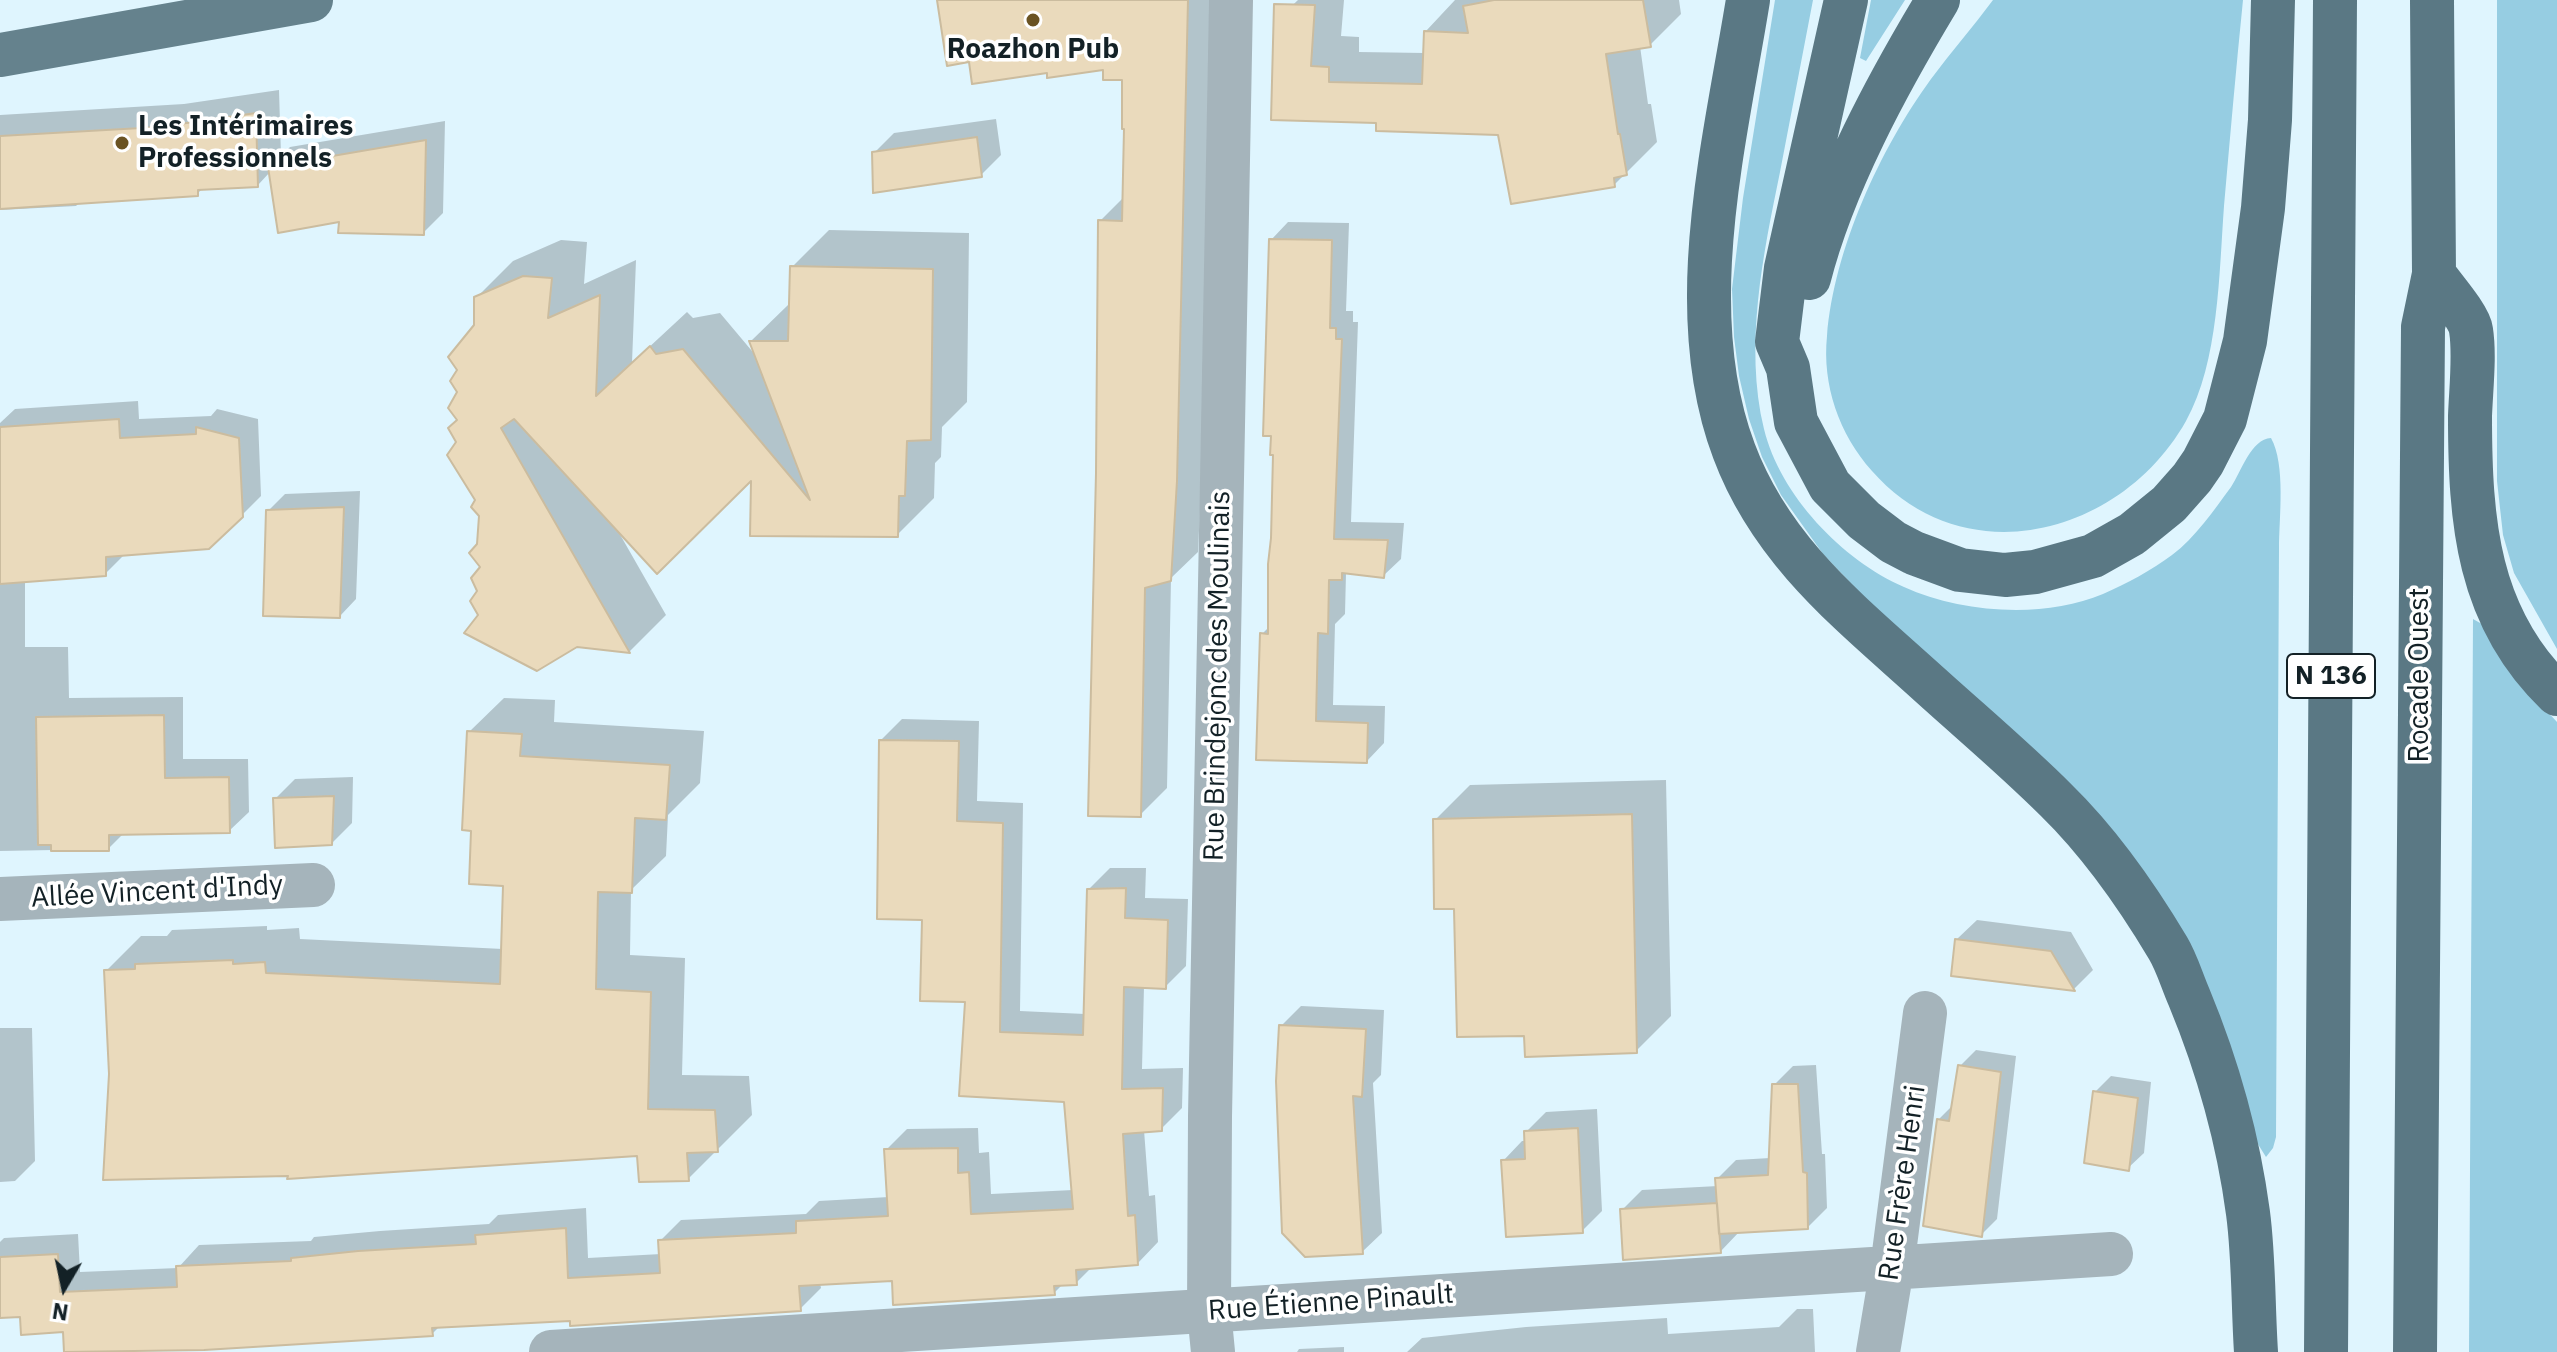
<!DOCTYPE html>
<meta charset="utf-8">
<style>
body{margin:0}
#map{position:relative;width:2557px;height:1352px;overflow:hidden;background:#dff5fe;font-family:"IBM Plex Sans",sans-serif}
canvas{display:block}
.north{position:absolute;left:24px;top:1248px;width:80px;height:80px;-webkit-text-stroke:6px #fff;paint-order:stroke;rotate:189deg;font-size:22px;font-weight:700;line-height:32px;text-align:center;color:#132126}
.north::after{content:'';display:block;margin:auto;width:28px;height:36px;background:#132126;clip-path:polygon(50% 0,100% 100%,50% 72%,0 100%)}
</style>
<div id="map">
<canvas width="2557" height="1352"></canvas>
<div class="north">N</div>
</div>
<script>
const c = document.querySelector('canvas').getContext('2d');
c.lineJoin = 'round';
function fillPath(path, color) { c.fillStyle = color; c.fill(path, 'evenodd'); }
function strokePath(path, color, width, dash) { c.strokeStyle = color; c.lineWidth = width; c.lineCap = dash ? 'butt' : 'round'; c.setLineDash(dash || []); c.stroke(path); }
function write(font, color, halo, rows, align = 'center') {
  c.font = font + ' "IBM Plex Sans",sans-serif'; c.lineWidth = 7; c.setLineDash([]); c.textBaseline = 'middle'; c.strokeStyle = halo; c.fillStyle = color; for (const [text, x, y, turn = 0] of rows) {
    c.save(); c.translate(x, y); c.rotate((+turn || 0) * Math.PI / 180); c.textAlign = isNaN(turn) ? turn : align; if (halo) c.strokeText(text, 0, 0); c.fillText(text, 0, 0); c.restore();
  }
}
const green = new Path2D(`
 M1775,0H1813C1802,57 1791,115 1780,172C1763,255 1744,345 1764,429C1780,495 1842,560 1904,587C1961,613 2044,619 2103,594C2126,584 2152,570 2172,555C2195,538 2214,510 2231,487C2241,472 2251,439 2271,438C2286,465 2279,518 2279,549L2276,1137L2273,1148L2266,1157L2256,1141L2221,1022L1901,636L1823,554L1781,495L1762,457L1749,419L1739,376L1734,337L1732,289L1743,198Z
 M1871,0H1905L1866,61L1860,58Z
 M1993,0H2243C2236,69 2230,137 2224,206C2219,273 2219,362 2186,421C2121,536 1964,576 1872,471C1839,434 1822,385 1827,336C1834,249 1880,149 1931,79C1951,52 1973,27 1993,0Z
 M2497,0H2557V649L2514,573L2503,535L2497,481Z
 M2473,619L2489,628L2528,691L2557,722V1352H2469Z`);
const shadow = new Path2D(`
 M939,0H1214L1208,338L1198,552L1171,578L1167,788L1140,815L1098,473L1100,221L1125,196L1124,78L1105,68L1049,70L970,60Z
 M1298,0H1344L1341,36L1359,37V52L1425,53L1426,31L1455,0H1679L1681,14L1650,45L1640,46L1648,104H1651L1657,142L1614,185L1500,133L1378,121L1273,118L1275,22Z
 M279,90L281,156L290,147L445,121L443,213L423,233L341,220L270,172L258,185L204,187L197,194L81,201L76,206L0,210V115L184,104Z
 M996,119L1001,155L981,175L874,153L894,133Z
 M1288,222L1349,223L1346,311H1353V322H1358L1351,522L1404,523L1401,559L1383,576L1346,573L1345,614L1335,624L1333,705L1385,706L1384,743L1367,761L1258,758L1262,634L1270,626L1275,452L1271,240Z
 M829,230L969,233L967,402L942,427L941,457L935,463L934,498L897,535L752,534L753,476L618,531L666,615L630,651L576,645L480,615L481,515L458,442L459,370L476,326V298L513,261L561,240L587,242L584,284L636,260L632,363L687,312L693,318L720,313L757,357L751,341L788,305H791L792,267Z
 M138,401L139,419L211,416L217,409L258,419L261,496L241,516L125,554L105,574L25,580V647H68L69,698L183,697V759H248L249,812L229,831L124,833L108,849L0,851V423L15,409Z
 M360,491L356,599L340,616L268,511L285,494Z
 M504,698L555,700L554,722L704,731L700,783L668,815L666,856L631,890L630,955L685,958L682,1075L749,1076L752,1115L688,1179L639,1154L111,1074L106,971L141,936H167L172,930L267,926V930L299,928L300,939L503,949L505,884L473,829L469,732Z
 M902,719L979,721L977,801L1023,803L1020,1011L1085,1014L1089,889L1110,868H1146L1145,898L1188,899L1186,966L1165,987L1144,986L1142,1069L1183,1068L1182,1108L1161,1129L1144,1130L1149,1196L1155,1195L1158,1242L1138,1263L1092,1267L1076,1283L1063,1284L1054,1293L894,1279L820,1283L821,1288L800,1309L440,1326L432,1334L117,1352H66L65,1330L22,1314L0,1316V1242L4,1238L78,1234L80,1272L178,1268L199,1245L311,1241L314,1237L380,1231L489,1224L498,1215L586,1208L588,1258L661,1254L660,1241L681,1220L806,1214L819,1201L889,1197L886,1150L907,1129L978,1128L979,1153L989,1152L991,1194L1073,1190L1066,1100L967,1000L924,918L881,740Z
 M353,777L352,823L332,843L275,799L295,779Z
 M1666,780L1671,1016L1636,1051L1526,1034L1456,907L1435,820L1470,785Z
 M1977,920L2071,932L2093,970L2074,989L1954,974L1957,939Z
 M1301,1006L1384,1010L1381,1075L1373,1083L1382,1233L1362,1252L1281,1026Z
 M0,1028H32L35,1161L15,1181L0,1182Z
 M1976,1050L2016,1056L1997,1219L1981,1235L1938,1120L1953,1105L1960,1066Z
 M1816,1065L1822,1154H1825L1827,1208L1808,1227L1740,1231L1720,1252L1622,1210L1642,1190L1718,1186L1717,1179L1736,1160L1770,1158L1774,1085L1793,1066Z
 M2111,1076L2151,1082L2144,1153L2128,1168L2095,1092Z
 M1597,1109L1602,1211L1582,1231L1503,1161L1522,1141H1527L1526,1132L1546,1112Z
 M1797,1309H1813L1815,1352H1407L1422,1338L1526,1327L1667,1318L1668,1334L1779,1327Z
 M1344,1347V1352H1297L1299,1349Z`);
const building = new Path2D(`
 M937,0H1188L1177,481L1171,581L1145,588L1141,817L1088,816L1096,473L1098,220L1122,221L1124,129H1122V80H1103V70L1047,78V73L972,84L969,62L947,66Z
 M1494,0H1643L1651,47L1606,54L1618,134H1620L1627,175L1614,178L1615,187L1511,204L1498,135L1376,131V123L1271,120L1274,4L1315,5L1311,66L1329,67V82L1422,84L1424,31L1468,33L1463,6Z
 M256,113L258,187L198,190V196L0,209V136L159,127Z
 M977,137L982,177L873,193L872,152Z
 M426,140L424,235L338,233L339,222L278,233L268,167Z
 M1269,239L1332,240L1330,328H1336V339H1342L1334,539L1388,540L1384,578L1342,573V580H1329L1328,634L1318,633L1316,721L1368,723L1367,763L1256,760L1260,633L1268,634V564L1271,538L1273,455H1270L1271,436H1263Z
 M790,266L933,269L931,440L907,441L905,496H899L898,537L750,536L751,481L657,574L514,419L501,428L630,653L577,647L537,671L464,633L478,615L470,601L477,591L471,578L480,567L469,553L477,544L479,516L471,507L475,500L447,455L456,442L448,428L457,420L448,408L457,392L450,381L457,370L448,357L474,325V297L523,276L552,278L548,318L600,295L596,396L650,346L656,354L683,349L810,500L749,341H788Z
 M119,419L120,438L196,434V427L239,438L243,517L209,549L106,557V576L0,584V427Z
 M344,507L340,618L263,616L266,510Z
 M164,715L165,778L229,777L230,833L109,835V851H51V845H38L36,717Z
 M467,731L522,734L520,756L670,765L666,820L635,818L632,893L598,892L596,989L651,992L648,1109L715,1110L718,1152L687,1153L689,1181L639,1182L637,1156L287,1179L288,1176L103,1180L109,1074L104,970L135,969V964L233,960V964L265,962L266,973L500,984L503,886L469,884L471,831L462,830Z
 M879,740L959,741L957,821L1003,823L1000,1032L1083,1035L1087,889L1126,888L1125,918L1168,920L1166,989L1124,987L1122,1089L1163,1088L1162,1131L1123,1134L1128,1216L1135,1215L1138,1265L1076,1270L1077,1285L1054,1286L1055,1295L893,1305L892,1281L799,1286L801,1311L570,1326V1321L432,1328L433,1336L204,1350L64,1352L63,1332L21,1335L20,1317L0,1318V1257L58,1254L60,1292L177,1287L176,1266L291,1261V1258L358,1251L476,1244L475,1235L566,1228L568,1278L660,1273L658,1240L796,1233V1221L888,1216L884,1149L958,1148V1173L969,1172L971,1214L1073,1209L1064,1102L959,1096L965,1002L920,1001L922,920L877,919Z
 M334,796L332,845L275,848L273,798Z
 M1632,814L1637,1053L1525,1057L1524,1036L1457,1037L1454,909H1434L1433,819Z
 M1955,939L2051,951L2075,991L1951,976Z
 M1279,1025L1366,1029L1362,1097L1353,1096L1363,1254L1305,1257L1282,1233L1276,1081Z
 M1958,1065L2001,1072L1982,1237L1923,1226L1937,1119L1949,1121Z
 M1772,1084H1798L1803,1172L1807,1173L1808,1229L1719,1234L1715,1178L1768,1175Z
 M2093,1091L2138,1098L2129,1171L2084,1163Z
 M1578,1128L1583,1233L1506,1237L1501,1160L1525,1159L1524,1131Z
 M1717,1203L1721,1253L1623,1260L1620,1209Z`);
const minor = new Path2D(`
 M0,899L313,885
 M551,1352L2111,1254
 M1213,1352L1209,1311L1210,1116L1231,0
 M1878,1352L1892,1268L1925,1013`);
const primary = new Path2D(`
 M0,55L311,0`);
const trunk = new Path2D(`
 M1748,0C1725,142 1681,311 1734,451C1772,553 1852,614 1930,685C1972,723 2016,760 2056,800C2099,842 2137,896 2168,948C2177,963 2182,981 2189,997C2218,1067 2238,1138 2248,1213C2254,1258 2253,1306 2256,1352
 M1846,0L1786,268L1777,342L1788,368L1796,422L1830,486L1864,520L1893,542L1914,553L1960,570L2005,575L2035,572L2093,556L2132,534L2169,504L2192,478L2203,462L2225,419L2245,341L2263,208L2270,120L2273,0
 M2434,274C2443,287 2469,316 2471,330C2475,355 2471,389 2470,416C2470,521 2477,617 2557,694
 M1809,278C1833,184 1888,83 1938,0
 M2326,1352L2335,0
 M2415,1352L2423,327L2434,274L2432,0`);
const markers = [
 [1033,20,8,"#6a5323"],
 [122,143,8,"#6a5323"]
];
const shields = [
 [2331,676,88]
];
const shieldNames = [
 ["N 136",2331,676]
];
const poiNames = [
 ["Roazhon Pub",1033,50],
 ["Les Intérimaires",138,127,"left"],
 ["Professionnels",138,159,"left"]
];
const streetNames = [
 ["Rocade Ouest",2420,675,-90],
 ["Rue Brindejonc des Moulinais",1218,676,-89],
 ["Allée Vincent d'Indy",157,892,-3],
 ["Rue Frère Henri",1903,1183,-82],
 ["Rue Étienne Pinault",1331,1303,-4]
];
fillPath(green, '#96cde2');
fillPath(shadow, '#0003');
fillPath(building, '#eadabc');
strokePath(building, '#cbbc9f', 2);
strokePath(minor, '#a5b4bb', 44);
strokePath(primary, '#65828d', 44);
strokePath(trunk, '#5a7884', 44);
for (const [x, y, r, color] of markers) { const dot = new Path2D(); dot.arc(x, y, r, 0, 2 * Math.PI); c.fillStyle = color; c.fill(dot); strokePath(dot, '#fff', 3); }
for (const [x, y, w] of shields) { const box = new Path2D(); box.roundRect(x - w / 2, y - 22, w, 44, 6); c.fillStyle = '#fff'; c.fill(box); strokePath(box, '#132126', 2); }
write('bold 26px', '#132126', null, shieldNames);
write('bold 28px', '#132126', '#fff', poiNames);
write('28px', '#132126', '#fff', streetNames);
</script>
